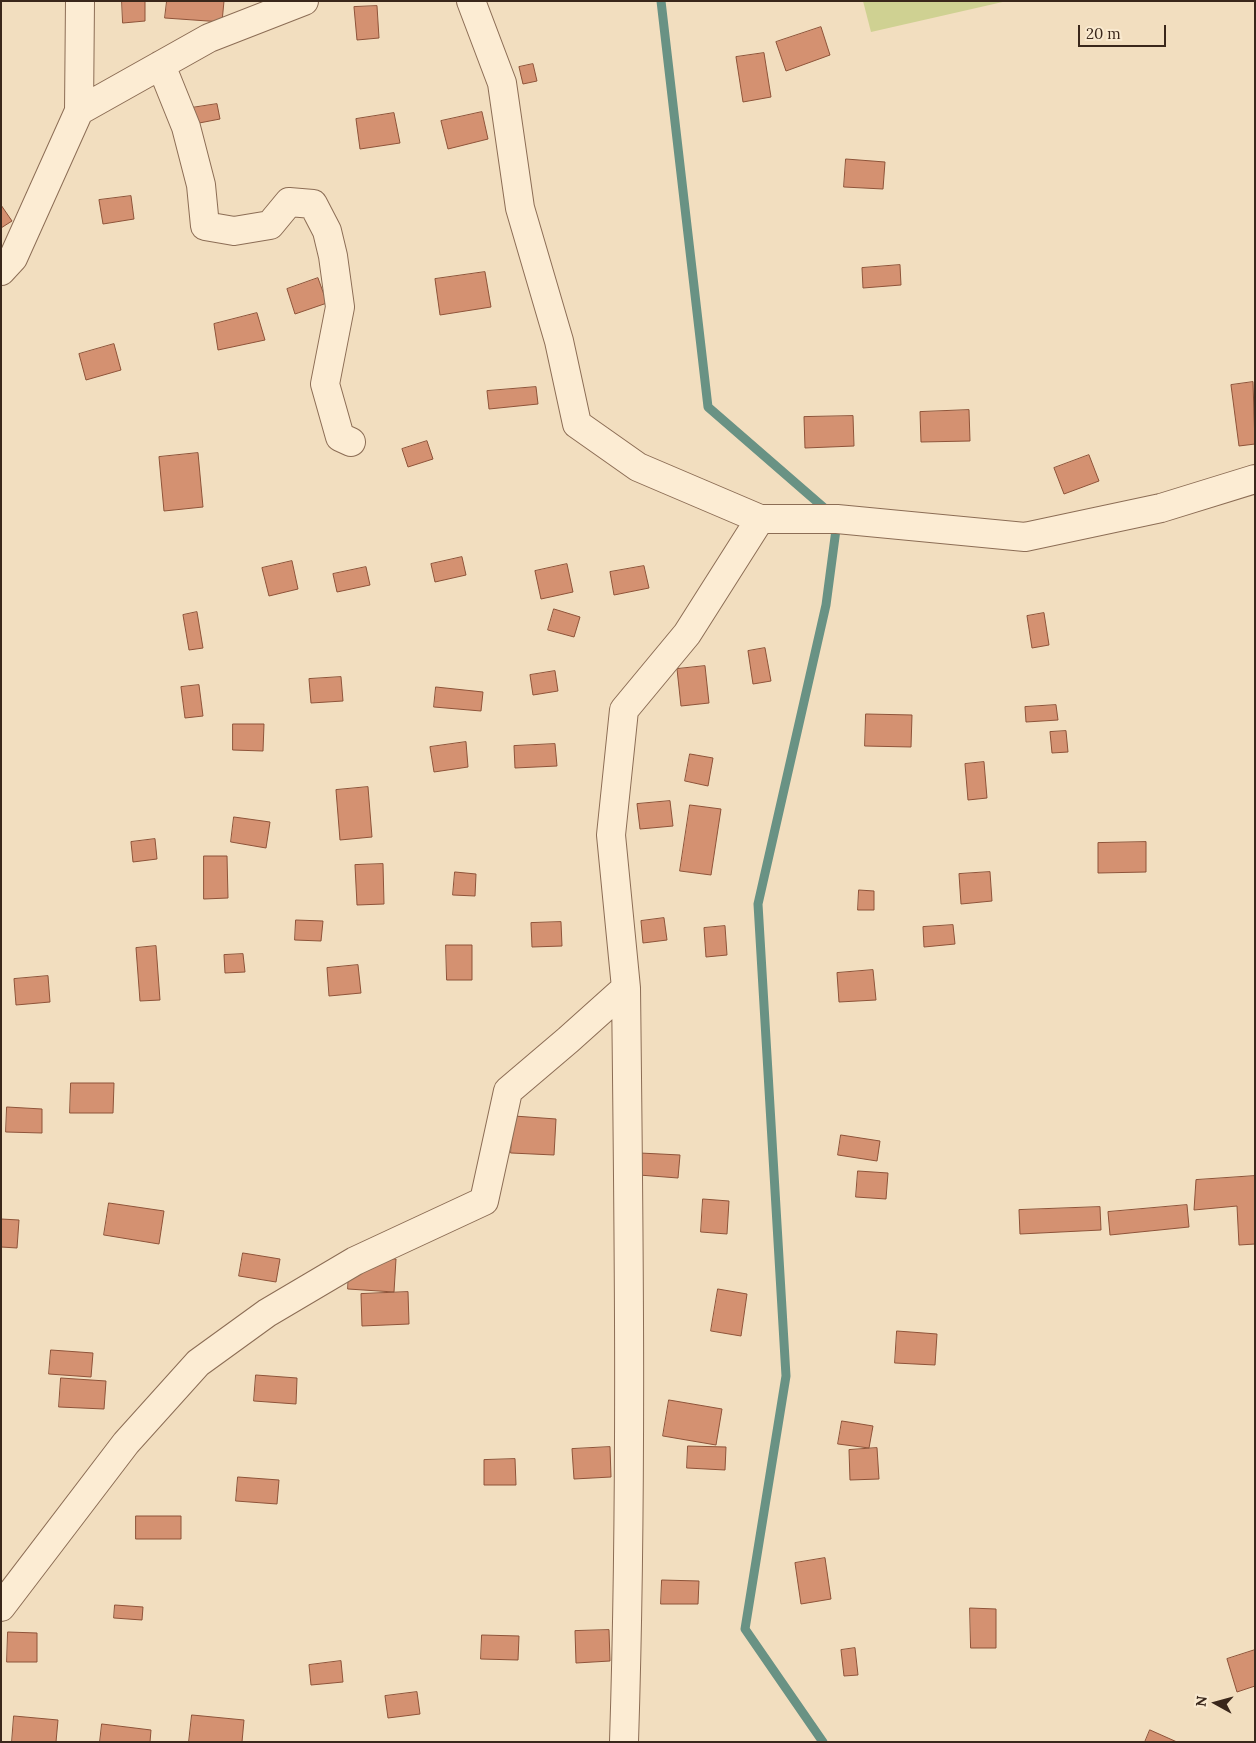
<!DOCTYPE html>
<style>
body{margin:0}
#map{position:relative;width:1256px;height:1743px;overflow:hidden;background:#f2debf;font-family:Lora,serif}
canvas{display:block}
.frame{position:absolute;inset:0;border:2px solid #3a271b;pointer-events:none}
.north{position:absolute;left:1191px;top:1678px;width:50px;height:50px;-webkit-text-stroke:4px #f9e9cf;paint-order:stroke;rotate:277deg;font-size:14px;font-weight:700;line-height:20px;text-align:center;color:#3a271b}
.north::after{content:'';display:block;margin:auto;width:18px;height:22px;background:#3a271b;clip-path:polygon(50% 0,100% 100%,50% 72%,0 100%)}
.scale{position:absolute;left:1078px;top:25px;width:88px;height:22px;box-sizing:border-box;border:2px solid #3a271b;border-top:0;padding-left:6px;font-size:15px;line-height:18px;white-space:nowrap;color:#3a271b;-webkit-text-stroke:4px #f9e9cf;paint-order:stroke}
</style>
<div id="map">
<canvas width="1256" height="1743"></canvas>
<div class="frame"></div>
<div class="north">N</div>
<div class="scale">20 m</div>
</div>
<script>
const c = document.querySelector('canvas').getContext('2d');
c.lineJoin = 'round';
function fillPath(path, color) { c.fillStyle = color; c.fill(path, 'evenodd'); }
function strokePath(path, color, width, dash) { c.strokeStyle = color; c.lineWidth = width; c.lineCap = dash ? 'butt' : 'round'; c.setLineDash(dash || []); c.stroke(path); }
const green = new Path2D(`
 M863,1H1007L871,32Z`);
const stream = new Path2D(`
 M661,1L708,407L830,513
 M823,1742L745,1629L786,1376L758,904L826,605L837,522`);
const building = new Path2D(`
 M122,1H145V21L123,23Z
 M167,1H224L222,22L165,18Z
 M377,6L379,38L357,40L354,7Z
 M821,27L830,55L786,71L776,42Z
 M764,53L771,97L743,102L736,57Z
 M533,64L537,81L523,84L519,67Z
 M217,104L220,119L194,124L191,108Z
 M482,112L488,139L448,149L441,121Z
 M394,113L400,143L360,149L356,119Z
 M846,159L885,162L883,189L844,187Z
 M131,196L134,219L103,224L99,200Z
 M1,205L12,221L1,228Z
 M900,265L901,285L863,288L862,268Z
 M485,272L491,307L440,315L435,279Z
 M318,278L327,303L295,314L287,289Z
 M257,313L265,340L218,350L214,324Z
 M114,344L121,370L86,380L79,354Z
 M1253,382L1255,444L1239,446L1231,385Z
 M536,387L538,404L489,409L487,391Z
 M969,410L970,441L921,442L920,412Z
 M853,416L854,446L805,448L804,417Z
 M427,441L433,459L408,467L402,449Z
 M198,453L203,507L164,511L159,457Z
 M1089,455L1099,481L1064,494L1054,468Z
 M462,557L466,575L435,582L431,564Z
 M292,561L298,589L269,596L262,568Z
 M567,564L573,592L541,599L535,571Z
 M644,566L649,588L614,595L610,572Z
 M366,567L370,585L337,592L333,574Z
 M554,609L580,617L574,637L548,630Z
 M197,612L203,648L189,650L183,615Z
 M1044,613L1049,645L1032,648L1027,616Z
 M765,648L771,681L753,684L748,651Z
 M705,666L709,703L681,706L677,669Z
 M555,671L558,691L533,695L530,675Z
 M341,677L343,701L311,703L309,679Z
 M199,685L203,716L185,718L181,687Z
 M436,687L483,692L481,711L434,707Z
 M1056,705L1058,720L1026,722L1025,707Z
 M866,714L912,715L911,747L865,746Z
 M233,724H264L263,751L233,750Z
 M1066,731L1068,752L1052,753L1050,732Z
 M466,742L468,767L434,772L430,747Z
 M555,744L557,766L515,768L514,746Z
 M690,754L713,758L708,786L685,781Z
 M984,762L987,798L968,800L965,764Z
 M368,787L372,837L340,840L336,790Z
 M670,801L673,826L640,829L637,804Z
 M690,805L721,809L711,875L680,871Z
 M234,817L270,822L266,848L231,842Z
 M155,839L157,859L133,862L131,842Z
 M1146,842V872L1098,873V843Z
 M204,856H227L228,898L204,899Z
 M383,864L384,904L357,905L355,865Z
 M455,872L476,874L475,896L453,895Z
 M990,872L992,901L961,904L959,874Z
 M859,890L874,891V910H858Z
 M664,918L667,940L643,943L641,921Z
 M296,920L323,921L321,941L295,940Z
 M561,922L562,946L532,947L531,923Z
 M953,925L955,944L924,947L923,927Z
 M725,926L727,955L706,957L704,928Z
 M446,945H472V980H447Z
 M156,946L160,1000L140,1001L136,948Z
 M243,954L245,972L225,973L224,955Z
 M358,965L361,993L329,996L327,968Z
 M873,970L876,1000L839,1002L837,973Z
 M48,976L50,1002L16,1005L14,979Z
 M71,1083H114L113,1113H70Z
 M7,1107L42,1109V1133L6,1132Z
 M514,1116L556,1119L554,1155L511,1153Z
 M841,1135L880,1141L877,1161L838,1155Z
 M640,1153L680,1155L678,1178L639,1175Z
 M858,1171L888,1173L886,1199L856,1197Z
 M1255,1176V1244L1239,1245L1237,1206L1194,1210L1196,1180Z
 M703,1199L729,1201L727,1234L701,1232Z
 M109,1203L164,1211L159,1244L104,1235Z
 M1187,1205L1189,1227L1110,1235L1108,1212Z
 M1100,1207L1101,1230L1020,1234L1019,1210Z
 M1,1219L19,1220L17,1248L1,1247Z
 M243,1253L280,1259L276,1282L239,1276Z
 M350,1256L396,1259L394,1292L348,1289Z
 M718,1289L747,1294L741,1336L711,1331Z
 M408,1292L409,1324L362,1326L361,1294Z
 M897,1331L937,1334L935,1365L895,1363Z
 M51,1350L93,1353L91,1377L49,1374Z
 M256,1375L297,1378L296,1404L254,1401Z
 M61,1378L106,1381L104,1409L59,1407Z
 M669,1400L722,1409L716,1445L663,1436Z
 M842,1421L873,1426L869,1448L838,1444Z
 M688,1446L726,1447L725,1470L687,1468Z
 M610,1447L611,1477L574,1479L572,1449Z
 M877,1448L879,1479L850,1480L849,1450Z
 M515,1459L516,1485H484V1460Z
 M238,1477L279,1480L277,1504L236,1501Z
 M136,1516H181V1539H136Z
 M825,1558L831,1599L801,1604L795,1563Z
 M662,1580L699,1581L698,1604H661Z
 M115,1605L143,1607L142,1620L114,1618Z
 M970,1608L996,1609V1648H971Z
 M609,1630L610,1661L576,1663L575,1631Z
 M8,1632L37,1633V1662H7Z
 M482,1635L519,1636L518,1660L481,1659Z
 M855,1648L858,1675L844,1676L841,1650Z
 M1255,1650V1686L1237,1692L1227,1659Z
 M341,1661L343,1682L311,1685L309,1665Z
 M417,1692L420,1714L388,1718L385,1696Z
 M192,1715L244,1720L242,1742H189Z
 M14,1716L58,1720L56,1742H12Z
 M102,1724L151,1730L150,1742H100Z
 M1150,1730L1177,1742H1145Z`);
const minor = new Path2D(`
 M471,1L502,83L520,208L559,341L577,424L638,467L760,519H837L1025,537L1161,508L1255,479
 M161,65L186,127L201,185L205,226L234,231L270,225L289,202L313,204L327,231L333,256L340,307L325,384L340,437L351,442
 M79,111L80,1
 M1,271L13,258L79,111L209,38L304,1
 M1,1607L126,1443L198,1363L267,1313L355,1261L484,1201L508,1091L568,1040L626,988L611,835L624,710L687,634L760,519
 M624,1742C632,1491 629,1239 626,988`);
fillPath(green, '#cfd192');
strokePath(stream, '#699284', 9);
fillPath(building, '#d49171');
strokePath(building, '#8e5339', 1);
strokePath(minor, '#8c6d55', 30);
strokePath(minor, '#fcecd3', 28);
</script>
